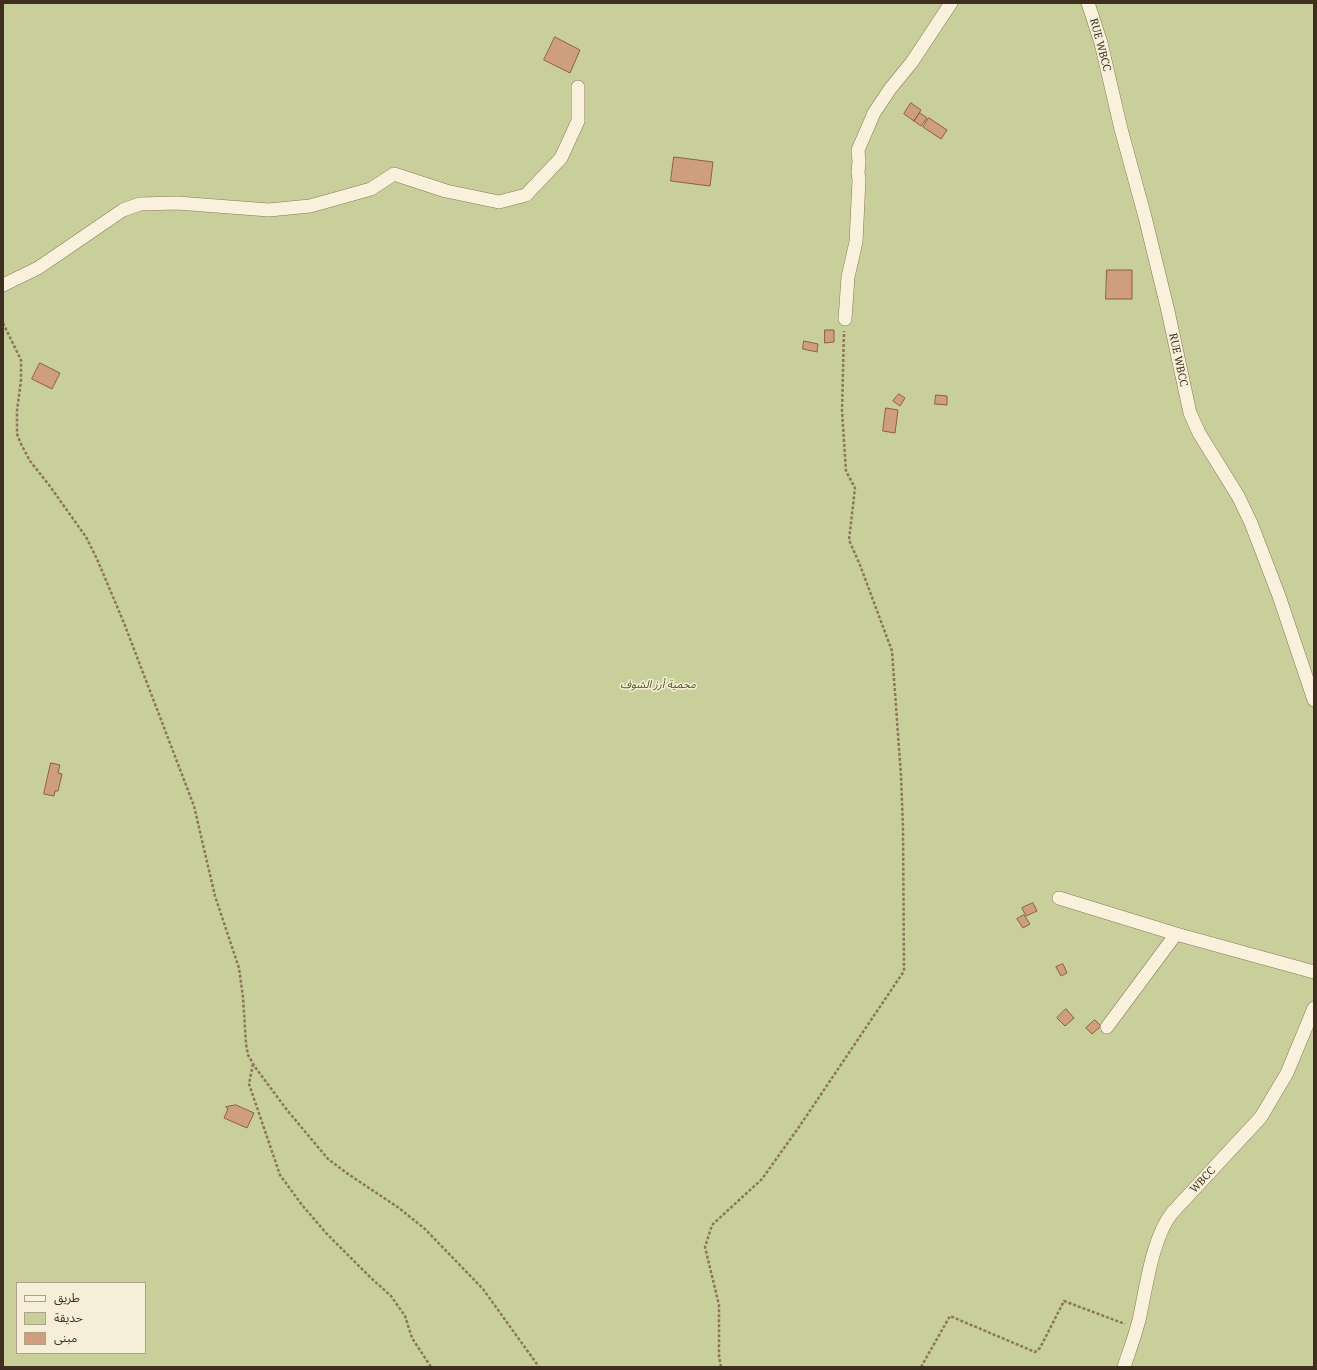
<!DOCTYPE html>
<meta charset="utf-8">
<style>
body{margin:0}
#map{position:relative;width:1317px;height:1370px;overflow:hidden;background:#f0e4c8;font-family:"PT Serif","Noto Sans Arabic",serif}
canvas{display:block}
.frame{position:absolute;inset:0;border:4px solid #3d2e20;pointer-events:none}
.legend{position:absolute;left:16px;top:1282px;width:130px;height:72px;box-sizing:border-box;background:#f7eed8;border:1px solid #ada18e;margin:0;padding:5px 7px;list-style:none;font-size:12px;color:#3d2e20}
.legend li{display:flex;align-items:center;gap:8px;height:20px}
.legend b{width:20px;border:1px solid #ada18e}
</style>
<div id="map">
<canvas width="1317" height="1370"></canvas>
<div class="frame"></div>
<ul class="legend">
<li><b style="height:5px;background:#faf1dc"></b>طريق</li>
<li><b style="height:11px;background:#c9cf9b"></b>حديقة</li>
<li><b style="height:11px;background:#cf9f7d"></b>مبنى</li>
</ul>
</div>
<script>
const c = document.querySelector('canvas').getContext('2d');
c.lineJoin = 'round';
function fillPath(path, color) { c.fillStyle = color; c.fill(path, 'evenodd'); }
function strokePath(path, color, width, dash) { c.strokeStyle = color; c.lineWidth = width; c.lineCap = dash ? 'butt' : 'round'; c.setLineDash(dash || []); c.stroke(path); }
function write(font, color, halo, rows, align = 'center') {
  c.font = font + ' "PT Serif","Noto Sans Arabic",serif'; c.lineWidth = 3; c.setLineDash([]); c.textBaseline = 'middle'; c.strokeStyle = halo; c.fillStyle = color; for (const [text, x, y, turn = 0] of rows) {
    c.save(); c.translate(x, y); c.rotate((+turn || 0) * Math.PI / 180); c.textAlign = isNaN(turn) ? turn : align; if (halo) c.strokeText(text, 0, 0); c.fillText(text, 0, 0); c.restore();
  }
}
const green = new Path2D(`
 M3,3H1314V1367H3ZM17,1283H145V1353H17Z`);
const building = new Path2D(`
 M555,37L580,50L570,73L544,60Z
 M911,103L921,110L914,121L904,114Z
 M920,113L927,118L921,126L914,121Z
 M929,118L947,130L941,139L923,127Z
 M674,157L713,162L710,186L671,181Z
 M1107,270H1132V299H1106Z
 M825,330H834V342L825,343Z
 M804,341L818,344L817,352L803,349Z
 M40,363L60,373L52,389L32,379Z
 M899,394L905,398L900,406L893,401Z
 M936,395L947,396V405L935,404Z
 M886,408L898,410L895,433L883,431Z
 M51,763L60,765L58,773L62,774L58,791H55L54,796L44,794Z
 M1033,903L1037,911L1026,916L1022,908Z
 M1024,915L1030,924L1023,928L1017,919Z
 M1063,964L1067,973L1061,976L1056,967Z
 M1066,1009L1074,1018L1065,1026L1057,1018Z
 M1095,1020L1101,1026L1092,1034L1086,1028Z
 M236,1105L254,1113L247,1128L224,1118L228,1109L226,1107Z`);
const path = new Path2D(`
 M3,323L21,360V380L17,411V434L21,444L30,461L49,485L86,537L97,559L124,623L194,806L215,896L239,968L243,997L246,1044L248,1055L255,1067L287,1110L328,1159L348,1174L399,1208L425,1229L483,1289L539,1367
 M253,1064L249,1084L280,1175L302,1205L327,1234L370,1277L391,1296L405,1316L412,1338L431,1367
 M721,1367L719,1356V1305L705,1247L712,1225L762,1179L799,1127L904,971L903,829L901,776L892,651L860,565L849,540L855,488L846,471L842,411L844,331
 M921,1367L950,1316L1035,1352L1040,1348L1064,1301L1125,1324`);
const minor = new Path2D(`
 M1088,3L1101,43L1121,129L1145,217L1168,311L1190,413L1199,433L1238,496L1251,523L1279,596L1314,700
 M3,285L38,268L123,210L140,204L177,203L269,210L310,206L371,189L394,174L446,191L499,202L526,195L561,158L578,121V87
 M845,319L848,277L856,242L859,180L858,172L859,162L858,150L874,113L890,89L912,62L951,3
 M1059,898L1176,934L1314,972
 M1107,1027L1176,934
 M1124,1367C1129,1352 1135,1336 1139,1320C1146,1289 1152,1238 1172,1213L1261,1117L1287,1073L1314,1008`);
const streetNames = [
 ["RUE WBCC",1100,45,75],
 ["RUE WBCC",1178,360,78],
 ["WBCC",1203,1180,-47]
];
const parkNames = [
 ["محمية أرز الشوف",658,685]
];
fillPath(green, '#c9cf9b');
fillPath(building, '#cf9f7d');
strokePath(building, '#8d5f41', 1);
strokePath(minor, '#8d765c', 14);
strokePath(path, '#8d765c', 2.5, [3, 2]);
strokePath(minor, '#faf1dc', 13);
write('11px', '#3d2e20', '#f7eed8', streetNames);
write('italic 11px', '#4d5a26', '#f7eed8', parkNames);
</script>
